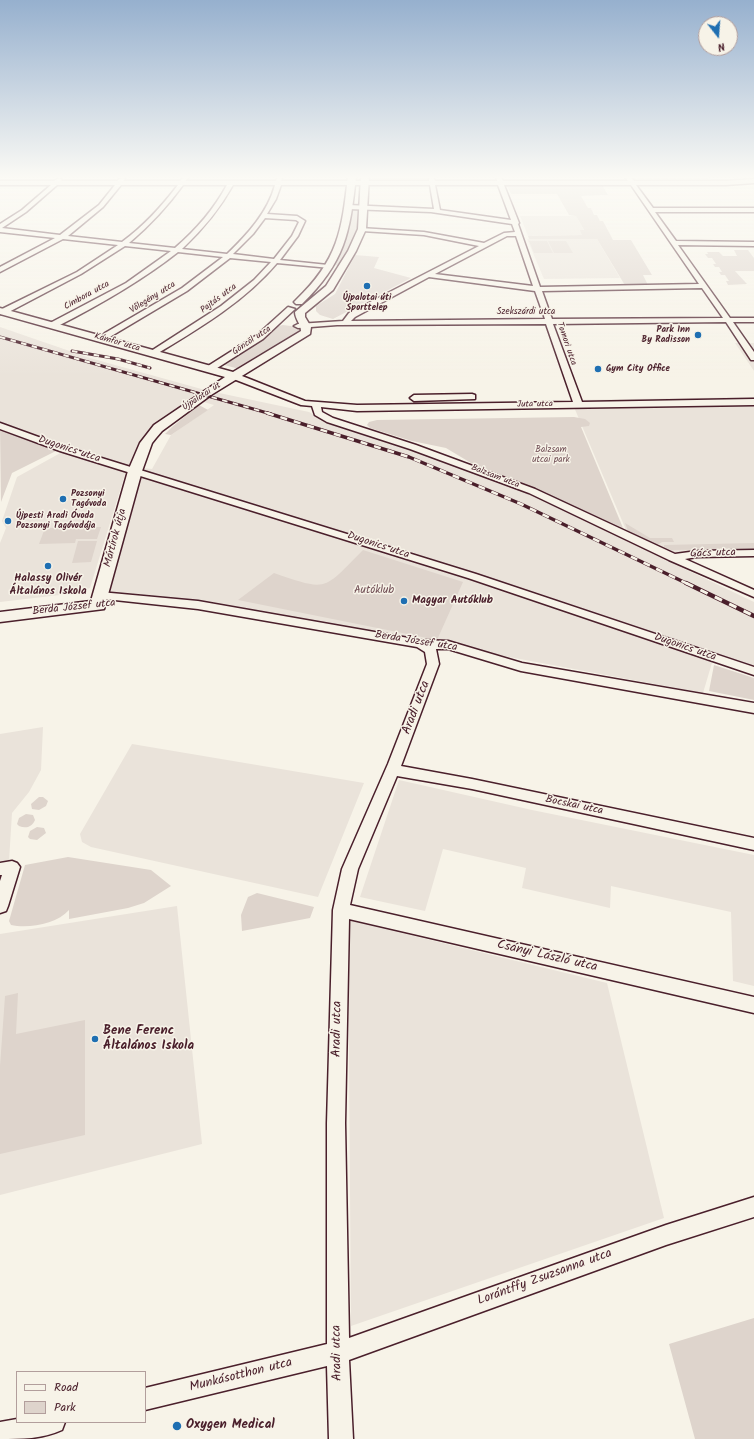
<!DOCTYPE html>
<meta charset="utf-8">
<style>
body{margin:0}
#map{position:relative;width:754px;height:1439px;overflow:hidden;background:#f7f3e8;font-family:Kalam,sans-serif}
canvas{display:block}
.legend{position:absolute;left:16px;top:1371px;width:130px;height:52px;box-sizing:border-box;background:#f7f3e8;border:1px solid #b29e9c;margin:0;padding:5px 7px;list-style:none;font-size:12px;color:#4a1f2b}
.legend li{display:flex;align-items:center;gap:8px;height:20px}
.legend b{width:20px;border:1px solid #b29e9c}
.north{position:absolute;left:698px;top:16px;width:40px;height:40px;box-sizing:border-box;background:#f7f3e8;border:1px solid #b29e9c;border-radius:50%;rotate:163deg;font-size:11px;font-weight:700;line-height:16px;text-align:center;color:#4a1f2b}
.north::after{content:'';display:block;margin:auto;width:14px;height:18px;background:#1f6fb2;clip-path:polygon(50% 0,100% 100%,50% 72%,0 100%)}
</style>
<div id="map">
<canvas width="754" height="1439"></canvas>
<ul class="legend">
<li><b style="height:5px;background:#f7f3e8"></b>Road</li>
<li><b style="height:11px;background:#ded4cc"></b>Park</li>
</ul>
<div class="north">N</div>
</div>
<script>
const c = document.querySelector('canvas').getContext('2d');
c.lineJoin = 'round';
function fillPath(path, color) { c.fillStyle = color; c.fill(path, 'evenodd'); }
function strokePath(path, color, width, dash) { c.strokeStyle = color; c.lineWidth = width; c.lineCap = dash ? 'butt' : 'round'; c.setLineDash(dash || []); c.stroke(path); }
function write(font, color, halo, rows, align = 'center') {
  c.font = font + ' Kalam,sans-serif'; c.lineWidth = 3; c.setLineDash([]); c.textBaseline = 'middle'; c.strokeStyle = halo; c.fillStyle = color; for (const [text, x, y, turn = 0] of rows) {
    c.save(); c.translate(x, y); c.rotate((+turn || 0) * Math.PI / 180); c.textAlign = isNaN(turn) ? turn : align; if (halo) c.strokeText(text, 0, 0); c.fillText(text, 0, 0); c.restore();
  }
}
const built = new Path2D(`
 M632,176H707L712,181L636,182Z
 M520,216H576L584,230H581L583,235L528,236Z
 M527,239H597L620,278L544,279Z
 M0,327L90,358L205,390L309,412L327,422L385,439L511,486L754,602V669L714,656L703,693L213,602L120,596L109,590L140,471L0,422ZM200,401L214,405L171,435L152,469L142,468L152,441L160,430Z
 M735,343H754V371Z
 M754,397V551L673,552L626,530L571,400Z
 M64,451L126,471L90,588L77,593L0,602V543L6,528L2,521L17,477Z
 M43,727L41,770L29,792L12,813L9,861L0,862V734Z
 M132,744L364,783L318,897L91,847L82,842L80,834Z
 M399,780L532,810L754,855V986L733,981L731,912L611,886L610,908L522,888L526,868L443,849L425,911L360,897Z
 M177,906L202,1144L0,1195V934Z
 M348,920L607,983L664,1218L351,1326Z`);
const green = new Path2D(`
 M372,176H428L429,181H372Z
 M506,183H601L608,195L581,196L588,208H591L594,215H597L600,221H603L613,240H631L652,275H643L649,287H626L597,239H529L528,236L582,235L580,230H584L576,216L569,215L557,194H511Z
 M350,207H363L361,230L340,265L331,266Z
 M529,241H547L553,253H534Z
 M548,241H566L573,253H554Z
 M734,250H748L754,258V271H735L747,284L728,285L726,281H729L725,275H721L719,272H722L719,267H715L713,264H716L712,258H708L705,254H708L707,252H719L723,256H737Z
 M355,255L379,257L374,268L411,278L333,319L320,315L316,311V306L335,294Z
 M283,325L291,326L301,331V334L239,369L221,364L274,327Z
 M199,405L208,410L171,435L165,434L172,427Z
 M574,417L585,419L590,423L589,426L581,427L623,528L536,489L471,463L446,448L412,441L370,428L367,425L369,422L377,420Z
 M0,426L62,448L12,473L1,502Z
 M625,523L650,538H672L674,542H662L657,545L628,531Z
 M101,527L97,539H76L75,543L39,544L45,528Z
 M78,541H97L91,562L72,563Z
 M754,543V549L671,550L664,547V545Z
 M363,550L463,582L437,640L238,600L274,573C329,592 323,590 363,550Z
 M714,665L754,678V700L709,691Z
 M39,797H43L48,801L46,806L39,810L32,809L31,804Z
 M26,814L33,815L35,820C32,827 26,829 19,826L17,824L19,818Z
 M37,827L44,828L46,833L37,840L30,839L28,837L30,831Z
 M68,857L151,870L171,886L144,903L128,908L69,919V910C57,924 28,929 11,925L9,921L25,865Z
 M257,893L314,907L310,918L242,931L241,915L248,897Z
 M18,993L16,1034L85,1020V1135L0,1154V1066L5,996Z
 M754,1318V1439H695L669,1344Z`);
const street = new Path2D(`
 M185,176L188,178L185,181H276L278,176H283L281,181H429V176H433L435,181H497L496,176H500L503,181H628L625,177L627,176H630L634,181H726L754,179V183L726,185H636L653,208H754V212H655L676,241L754,242V246L678,245L730,318H754V322H733L754,352V360H751L726,322L553,324L582,402L754,399V405L357,411L321,407L322,412L333,418L416,445L535,489L675,554L697,551L754,550V556L697,557L685,559L754,590V597L669,560L529,493L410,449L327,422L315,415L312,406L301,405L231,378V374H237L305,401L357,405L573,402L546,324L337,325L298,328L294,326L298,324L343,321L349,313L479,246L424,235L362,231L359,229L360,228L424,232L484,243L504,233L515,232L512,224L431,212L349,209L346,207L349,205L434,209L430,185H281L276,199L267,214L297,216L305,221L298,236L280,260L328,265L330,266V268L277,263C244,302 198,329 155,355L148,353L221,306L254,280L271,262L230,258L187,291L103,341L99,339L105,333L182,288L223,257L178,252C140,282 99,305 56,327H50V323L126,283L171,251L125,246L81,274L5,314H0V310L77,272L118,245L63,239L0,272V267L55,238L0,232V224L22,210L51,185H0V181H54L59,178L62,180L61,181H117L122,177L125,179L123,181H180ZM57,185H115L99,205L60,235L2,228L26,212ZM121,185H178C162,206 144,226 122,242L68,236L103,207ZM183,185H227C214,209 197,229 175,248L129,243C150,225 167,207 183,185ZM233,185H275C268,212 247,235 227,254L182,249C203,229 219,210 233,185ZM435,185H498L511,220L440,210ZM504,185H631L699,284L540,287L518,224L519,223ZM265,218L296,220L299,222L292,236L274,259L233,254L253,234ZM507,236H516L533,286L435,274ZM429,277L535,291L545,319L351,321L355,317ZM702,288L723,318L552,319L542,291Z
 M288,307L295,309L263,339L214,370H208V366L257,335Z
 M472,394L475,395V399L414,401L410,398L414,395Z
 M0,423L66,447L476,574L754,667V675L468,578L60,451L0,429Z
 M100,592L198,601L420,640L448,641L522,663L754,703V713L521,671L448,649H436L439,664L401,766L472,779L754,838V850L472,789L397,776L358,869L350,905L754,997V1013L349,919L345,1123L349,1338L666,1225L754,1197V1217L666,1245L349,1360L353,1439H329L327,1366L145,1410V1388L327,1344V1123L333,910L342,869L388,764L427,664L425,652L417,647L198,609L96,598L94,596L96,594Z
 M12,861L17,863L20,867L8,906L6,911L0,913V881L2,875H0V863Z
 M17,1419V1422H65L62,1430C42,1439 22,1439 0,1439V1422Z`);
const secondary = new Path2D(`
 M348,176H356C350,233 345,262 302,304H296L294,302L296,300C338,260 342,231 348,176Z
 M361,176H369L366,229L356,251L333,290L305,313V317L311,327L310,334L211,395L162,431L156,438L152,443L142,471L104,609L0,622V612L91,601L128,471L140,443L154,425L225,377L0,314V308L233,372L301,331C301,324 295,319 295,312L326,286L348,251L358,229Z`);
const railFar2 = new Path2D(`
 M0,337L271,414
 M72,351L118,359L150,368`);
const railFar1 = new Path2D(`
 M267,413L409,457L521,504L688,584`);
const rail = new Path2D(`
 M686,583L754,616`);
const markers = [
 [367,286,4,"#1f6fb2"],
 [698,335,4,"#1f6fb2"],
 [598,369,4,"#1f6fb2"],
 [63,499,4,"#1f6fb2"],
 [8,521,4,"#1f6fb2"],
 [48,566,4,"#1f6fb2"],
 [404,601,4,"#1f6fb2"],
 [95,1039,4,"#1f6fb2"],
 [177,1426,5,"#1f6fb2"]
];
const farStreetnames = [
 ["Cimbora utca",87,296,-29],
 ["Vőlegény utca",153,298,-32],
 ["Pajtás utca",219,299,-37],
 ["Szekszárdi utca",526,312],
 ["Göncöl utca",252,341,-34],
 ["Kámfor utca",117,343,16],
 ["Tomori utca",566,344,71],
 ["Újpalotai út",202,397,-33],
 ["Juta utca",535,405,-1],
 ["Balzsam utca",495,477,21]
];
const farPoinames = [
 ["Újpalotai úti",367,298,"center"],
 ["Sporttelep",367,308,"center"],
 ["Park Inn",690,330,"right"],
 ["By Radisson",690,340,"right"],
 ["Gym City Office",606,369],
 ["Pozsonyi",71,494],
 ["Tagóvoda",71,504],
 ["Újpesti Aradi Óvoda",16,516],
 ["Pozsonyi Tagóvodája",16,526]
];
const farParknames = [
 ["Balzsam",551,450],
 ["utcai park",551,460]
];
const streetNames = [
 ["Dugonics utca",69,450,18],
 ["Mártírok útja",116,538,-75],
 ["Dugonics utca",378,546,18],
 ["Gács utca",713,554,-2],
 ["Berda József utca",74,608,-6],
 ["Berda József utca",416,642,9],
 ["Dugonics utca",685,648,19],
 ["Bocskai utca",574,806,12]
];
const poiNames = [
 ["Halassy Olivér",48,579],
 ["Általános Iskola",48,592],
 ["Magyar Autóklub",412,601,"left"]
];
const parkNames = [
 ["Autóklub",374,591]
];
const nearStreetnames = [
 ["Aradi utca",417,708,-69],
 ["Csányi László utca",547,957,13],
 ["Aradi utca",338,1029,-89],
 ["Lorántffy Zsuzsanna utca",545,1278,-20],
 ["Aradi utca",338,1353,-91],
 ["Munkásotthon utca",241,1376,-14]
];
const nearPoinames = [
 ["Bene Ferenc",103,1032],
 ["Általános Iskola",103,1047],
 ["Oxygen Medical",186,1426]
];
fillPath(built, '#eae3da');
fillPath(green, '#ded4cc');
strokePath(street, '#4a1f2b', 3);
strokePath(secondary, '#4a1f2b', 3);
fillPath(street, '#f7f3e8');
fillPath(secondary, '#f7f3e8');
strokePath(railFar2, '#4a1f2b', 3);
strokePath(railFar1, '#4a1f2b', 3.5);
strokePath(rail, '#4a1f2b', 4.5);
strokePath(railFar2, '#f7f3e8', 2, [5.5]);
strokePath(railFar1, '#f7f3e8', 2.5, [7]);
strokePath(rail, '#f7f3e8', 3, [8]);
const sky = c.createLinearGradient(0, 0, 0, 377);
sky.addColorStop(0, '#96b0ce');
sky.addColorStop(0.47, '#fbfaf5');
sky.addColorStop(1, '#fbfaf500');
c.fillStyle = sky;
c.fillRect(0, 0, 754, 377);
for (const [x, y, r, color] of markers) { const dot = new Path2D(); dot.arc(x, y, r, 0, 2 * Math.PI); c.fillStyle = color; c.fill(dot); strokePath(dot, '#f7f3e8', 1.5); }
write('9px', '#4a1f2b', '#f7f3e8', farStreetnames);
write('bold 9px', '#4a1f2b', '#f7f3e8', farPoinames, 'left');
write('9px', '#6f4c53', '#f7f3e8', farParknames);
write('11px', '#4a1f2b', '#f7f3e8', streetNames);
write('bold 11px', '#4a1f2b', '#f7f3e8', poiNames);
write('11px', '#6f4c53', '#f7f3e8', parkNames);
write('13px', '#4a1f2b', '#f7f3e8', nearStreetnames);
write('bold 13px', '#4a1f2b', '#f7f3e8', nearPoinames, 'left');
</script>
